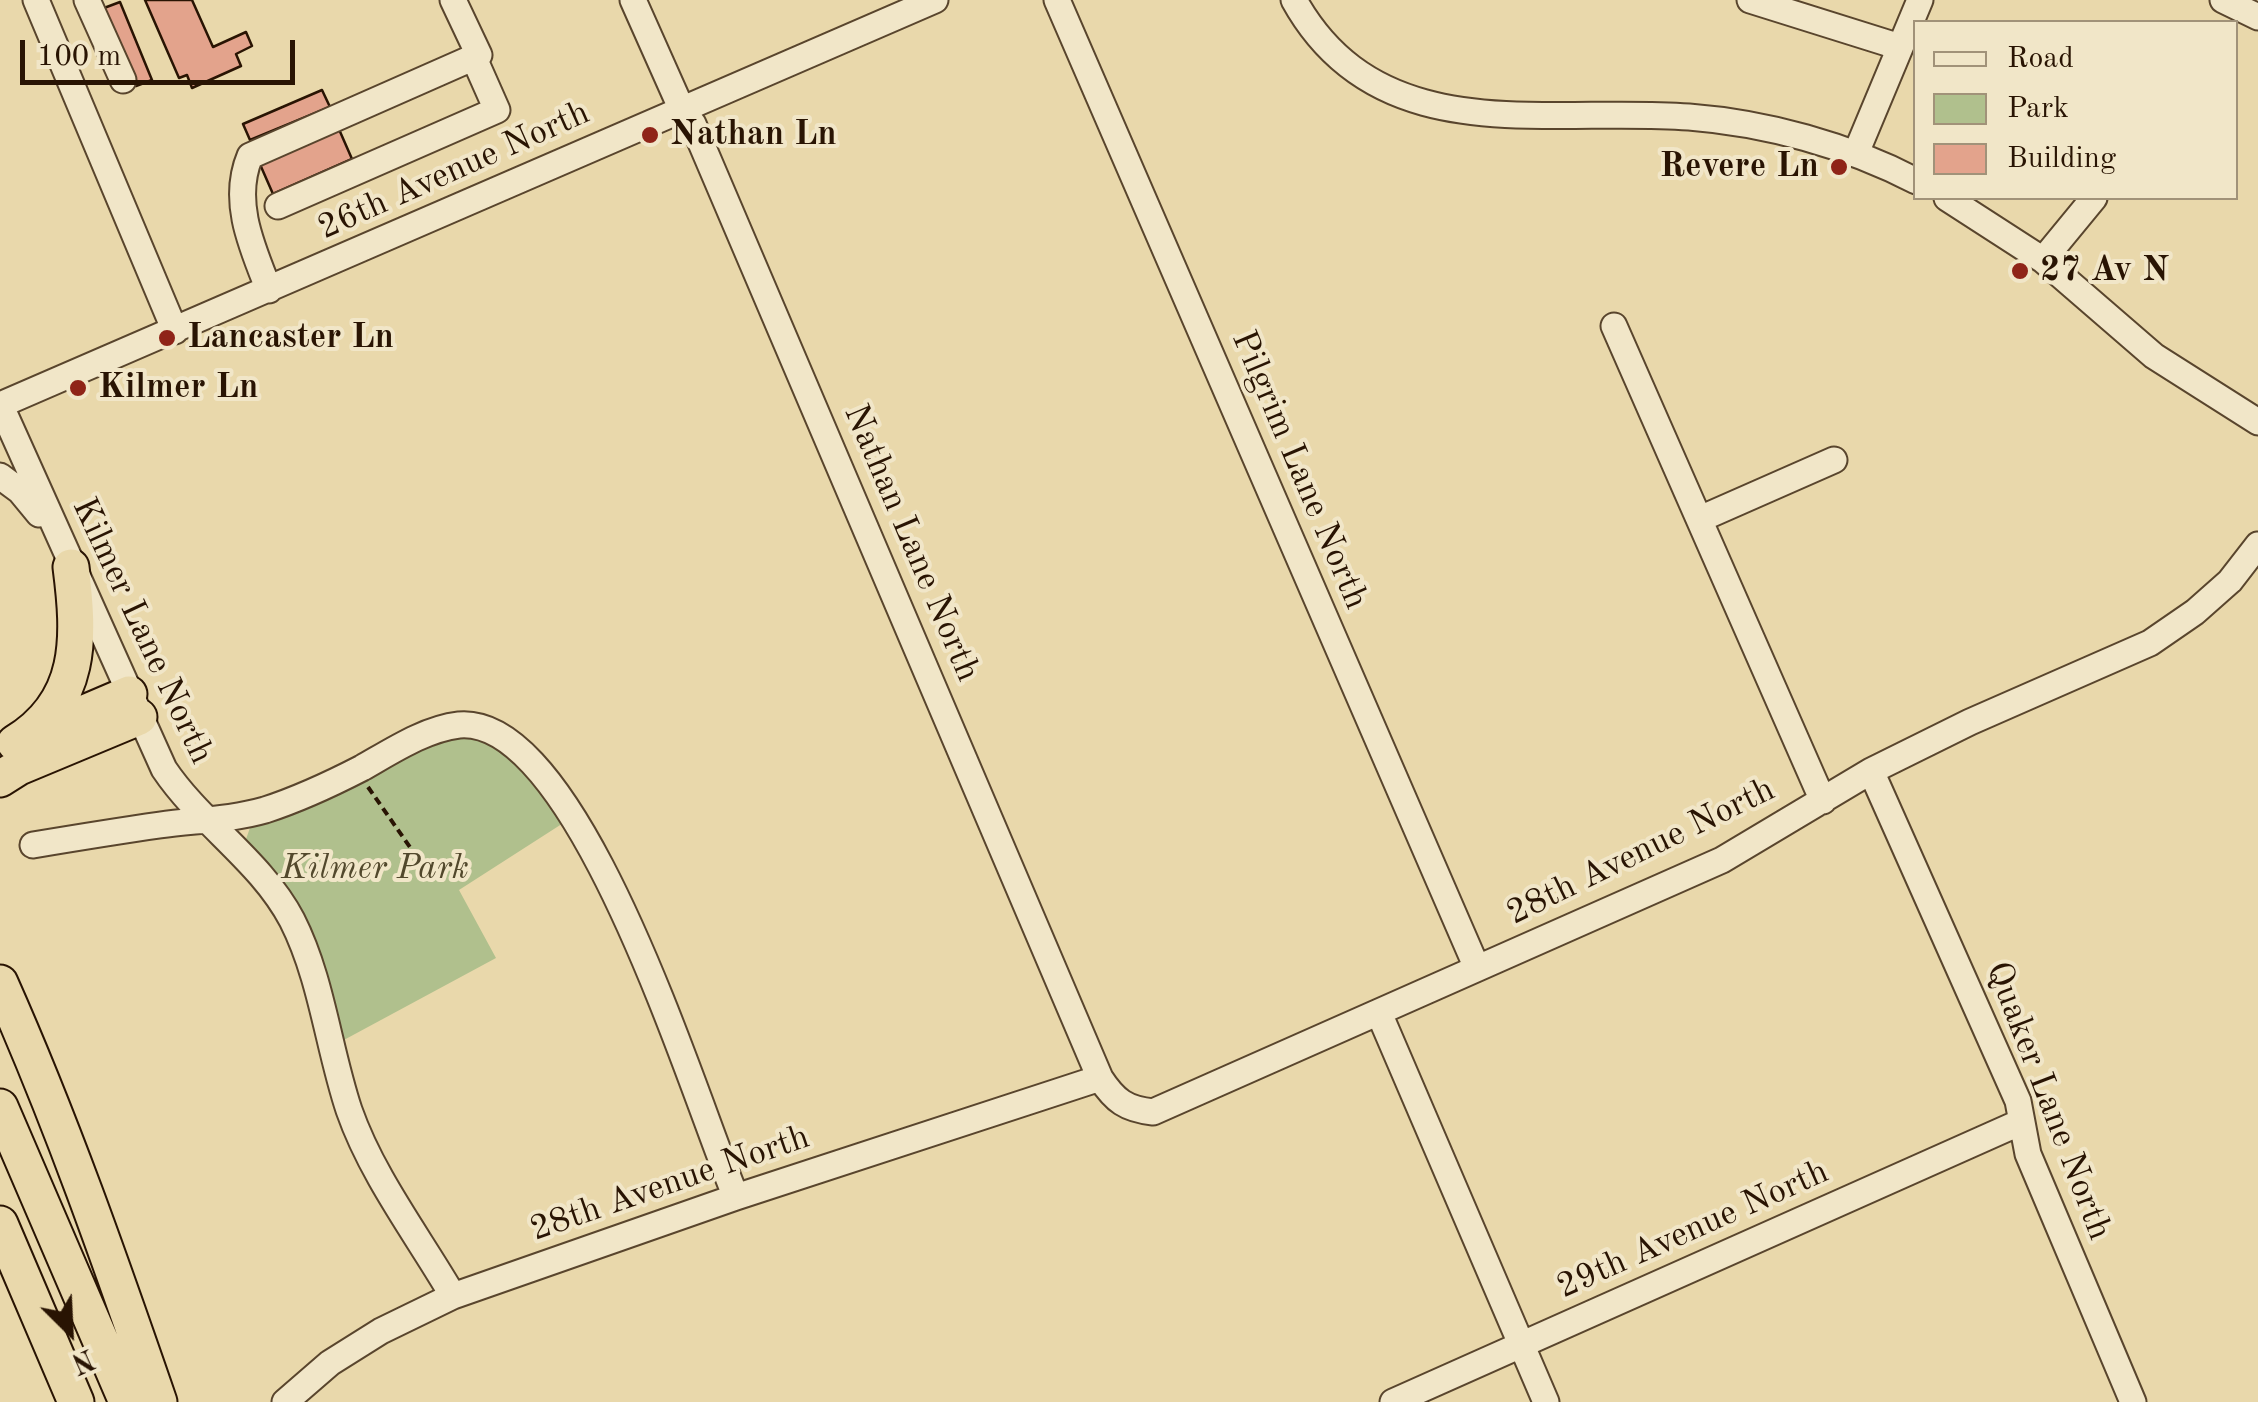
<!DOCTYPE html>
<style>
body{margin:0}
#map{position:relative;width:2258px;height:1402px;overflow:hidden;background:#e9d8ab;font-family:"Old Standard TT",serif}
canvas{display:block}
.legend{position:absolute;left:1913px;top:20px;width:325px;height:180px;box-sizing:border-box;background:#f1e6c8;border:2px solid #a19279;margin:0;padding:12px 18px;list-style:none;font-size:30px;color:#291403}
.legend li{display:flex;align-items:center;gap:20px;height:50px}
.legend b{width:50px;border:2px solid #a19279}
.north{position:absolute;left:20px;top:1282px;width:100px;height:100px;-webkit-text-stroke:8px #f1e6c8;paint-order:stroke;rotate:156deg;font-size:28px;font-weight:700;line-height:40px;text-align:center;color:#291403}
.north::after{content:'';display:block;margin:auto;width:35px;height:45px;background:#291403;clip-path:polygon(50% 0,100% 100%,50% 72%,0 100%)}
.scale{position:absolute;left:20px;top:40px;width:275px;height:45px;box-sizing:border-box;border:5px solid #291403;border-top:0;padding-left:12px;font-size:30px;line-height:35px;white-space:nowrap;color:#291403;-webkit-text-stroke:8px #f1e6c8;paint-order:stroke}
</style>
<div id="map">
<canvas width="2258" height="1402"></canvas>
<ul class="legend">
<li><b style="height:12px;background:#f1e6c8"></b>Road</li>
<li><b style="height:28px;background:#b0c08d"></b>Park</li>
<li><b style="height:28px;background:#e3a38c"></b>Building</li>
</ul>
<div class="north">N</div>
<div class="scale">100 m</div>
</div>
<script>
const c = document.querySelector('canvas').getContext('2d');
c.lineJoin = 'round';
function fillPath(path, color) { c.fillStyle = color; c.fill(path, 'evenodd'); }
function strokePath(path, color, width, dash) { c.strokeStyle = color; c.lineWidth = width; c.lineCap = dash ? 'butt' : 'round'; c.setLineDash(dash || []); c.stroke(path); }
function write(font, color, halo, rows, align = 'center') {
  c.font = font + ' "Old Standard TT",serif'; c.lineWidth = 8; c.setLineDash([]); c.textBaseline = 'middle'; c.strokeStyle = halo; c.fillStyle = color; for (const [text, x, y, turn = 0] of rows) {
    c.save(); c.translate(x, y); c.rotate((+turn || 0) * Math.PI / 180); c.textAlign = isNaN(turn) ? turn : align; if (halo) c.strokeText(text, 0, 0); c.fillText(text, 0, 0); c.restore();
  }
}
const green = new Path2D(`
 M463,736L507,750L568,820L459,890L496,958L342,1041L319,952L306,925L245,842L251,825L323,800L442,740Z`);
const building = new Path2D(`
 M145,0H192L213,47L246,32L252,46L236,54L241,66L192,88L187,75L179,78Z
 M120,2L152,80L136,86L104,8Z
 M322,90L330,107L250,140L243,124Z
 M338,127L352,159L273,194L259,162Z`);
const path = new Path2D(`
 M368,787L412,850`);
const minor = new Path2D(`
 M36,0L175,331
 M87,0L123,80
 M633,0L682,110L693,124L1100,1078C1115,1101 1126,1109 1153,1112L1722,860L1871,771L1970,722L2150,643L2195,612L2230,581L2258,545
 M1057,0L1477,968
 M1294,0C1378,152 1548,106 1689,117C1766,123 1847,145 1916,181
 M1750,0L1900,47
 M2223,0L2258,17
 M1856,153L1920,0
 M1947,198L2043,260L2154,356L2258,422
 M278,206L497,110L474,58
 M2043,260L2094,198
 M269,290C252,247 231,201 250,156L479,55L453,0
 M1614,326L1823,801
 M0,404L164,769C201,824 261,861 292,920C322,979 328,1047 349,1110C372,1176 418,1236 453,1296
 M0,405L935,0
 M0,476L20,491L39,514
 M1700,519L1834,460
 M1871,771L2018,1101L2028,1154L2133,1402
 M33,845C75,838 118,831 160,825C196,820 230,820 265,810C299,799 331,784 362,768C392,751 425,729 459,725C580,714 696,1104 736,1197
 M1379,1013L1546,1402
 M285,1402L330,1363L381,1331L453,1296L736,1197L1100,1078
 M1393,1402L2021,1122`);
const highway = new Path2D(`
 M33,735L129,694
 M15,743C83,702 80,637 71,567
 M0,779L19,767L139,717
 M0,983C61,1120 110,1260 159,1402
 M0,1107L127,1402
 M0,1224L76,1402`);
const markers = [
 [650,135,10,"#8f2418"],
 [1839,167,10,"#8f2418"],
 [2020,271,10,"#8f2418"],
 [167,338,10,"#8f2418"],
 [78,388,10,"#8f2418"]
];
const poiNames = [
 ["Nathan Ln",670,135],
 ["Revere Ln",1819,167,"right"],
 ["27 Av N",2040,271],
 ["Lancaster Ln",187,338],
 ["Kilmer Ln",98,388]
];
const streetNames = [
 ["26th Avenue North",454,171,-24],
 ["Pilgrim Lane North",1299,470,67],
 ["Nathan Lane North",911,543,67],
 ["Kilmer Lane North",142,631,65],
 ["28th Avenue North",1641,852,-26],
 ["Quaker Lane North",2048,1101,69],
 ["28th Avenue North",670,1184,-19],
 ["29th Avenue North",1693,1230,-24]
];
const parkNames = [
 ["Kilmer Park",375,869]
];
fillPath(green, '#b0c08d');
fillPath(building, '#e3a38c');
strokePath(building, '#291403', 2.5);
strokePath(minor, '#59452d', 29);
strokePath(highway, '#291403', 39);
strokePath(path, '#291403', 4, [8, 5]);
strokePath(minor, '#f1e6c8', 25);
strokePath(highway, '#e9d8ab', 35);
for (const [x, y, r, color] of markers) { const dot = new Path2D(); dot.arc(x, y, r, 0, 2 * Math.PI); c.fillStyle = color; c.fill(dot); strokePath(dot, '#f1e6c8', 4); }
write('bold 35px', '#291403', '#f1e6c8', poiNames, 'left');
write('35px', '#291403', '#f1e6c8', streetNames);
write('italic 35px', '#52482c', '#f1e6c8', parkNames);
</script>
